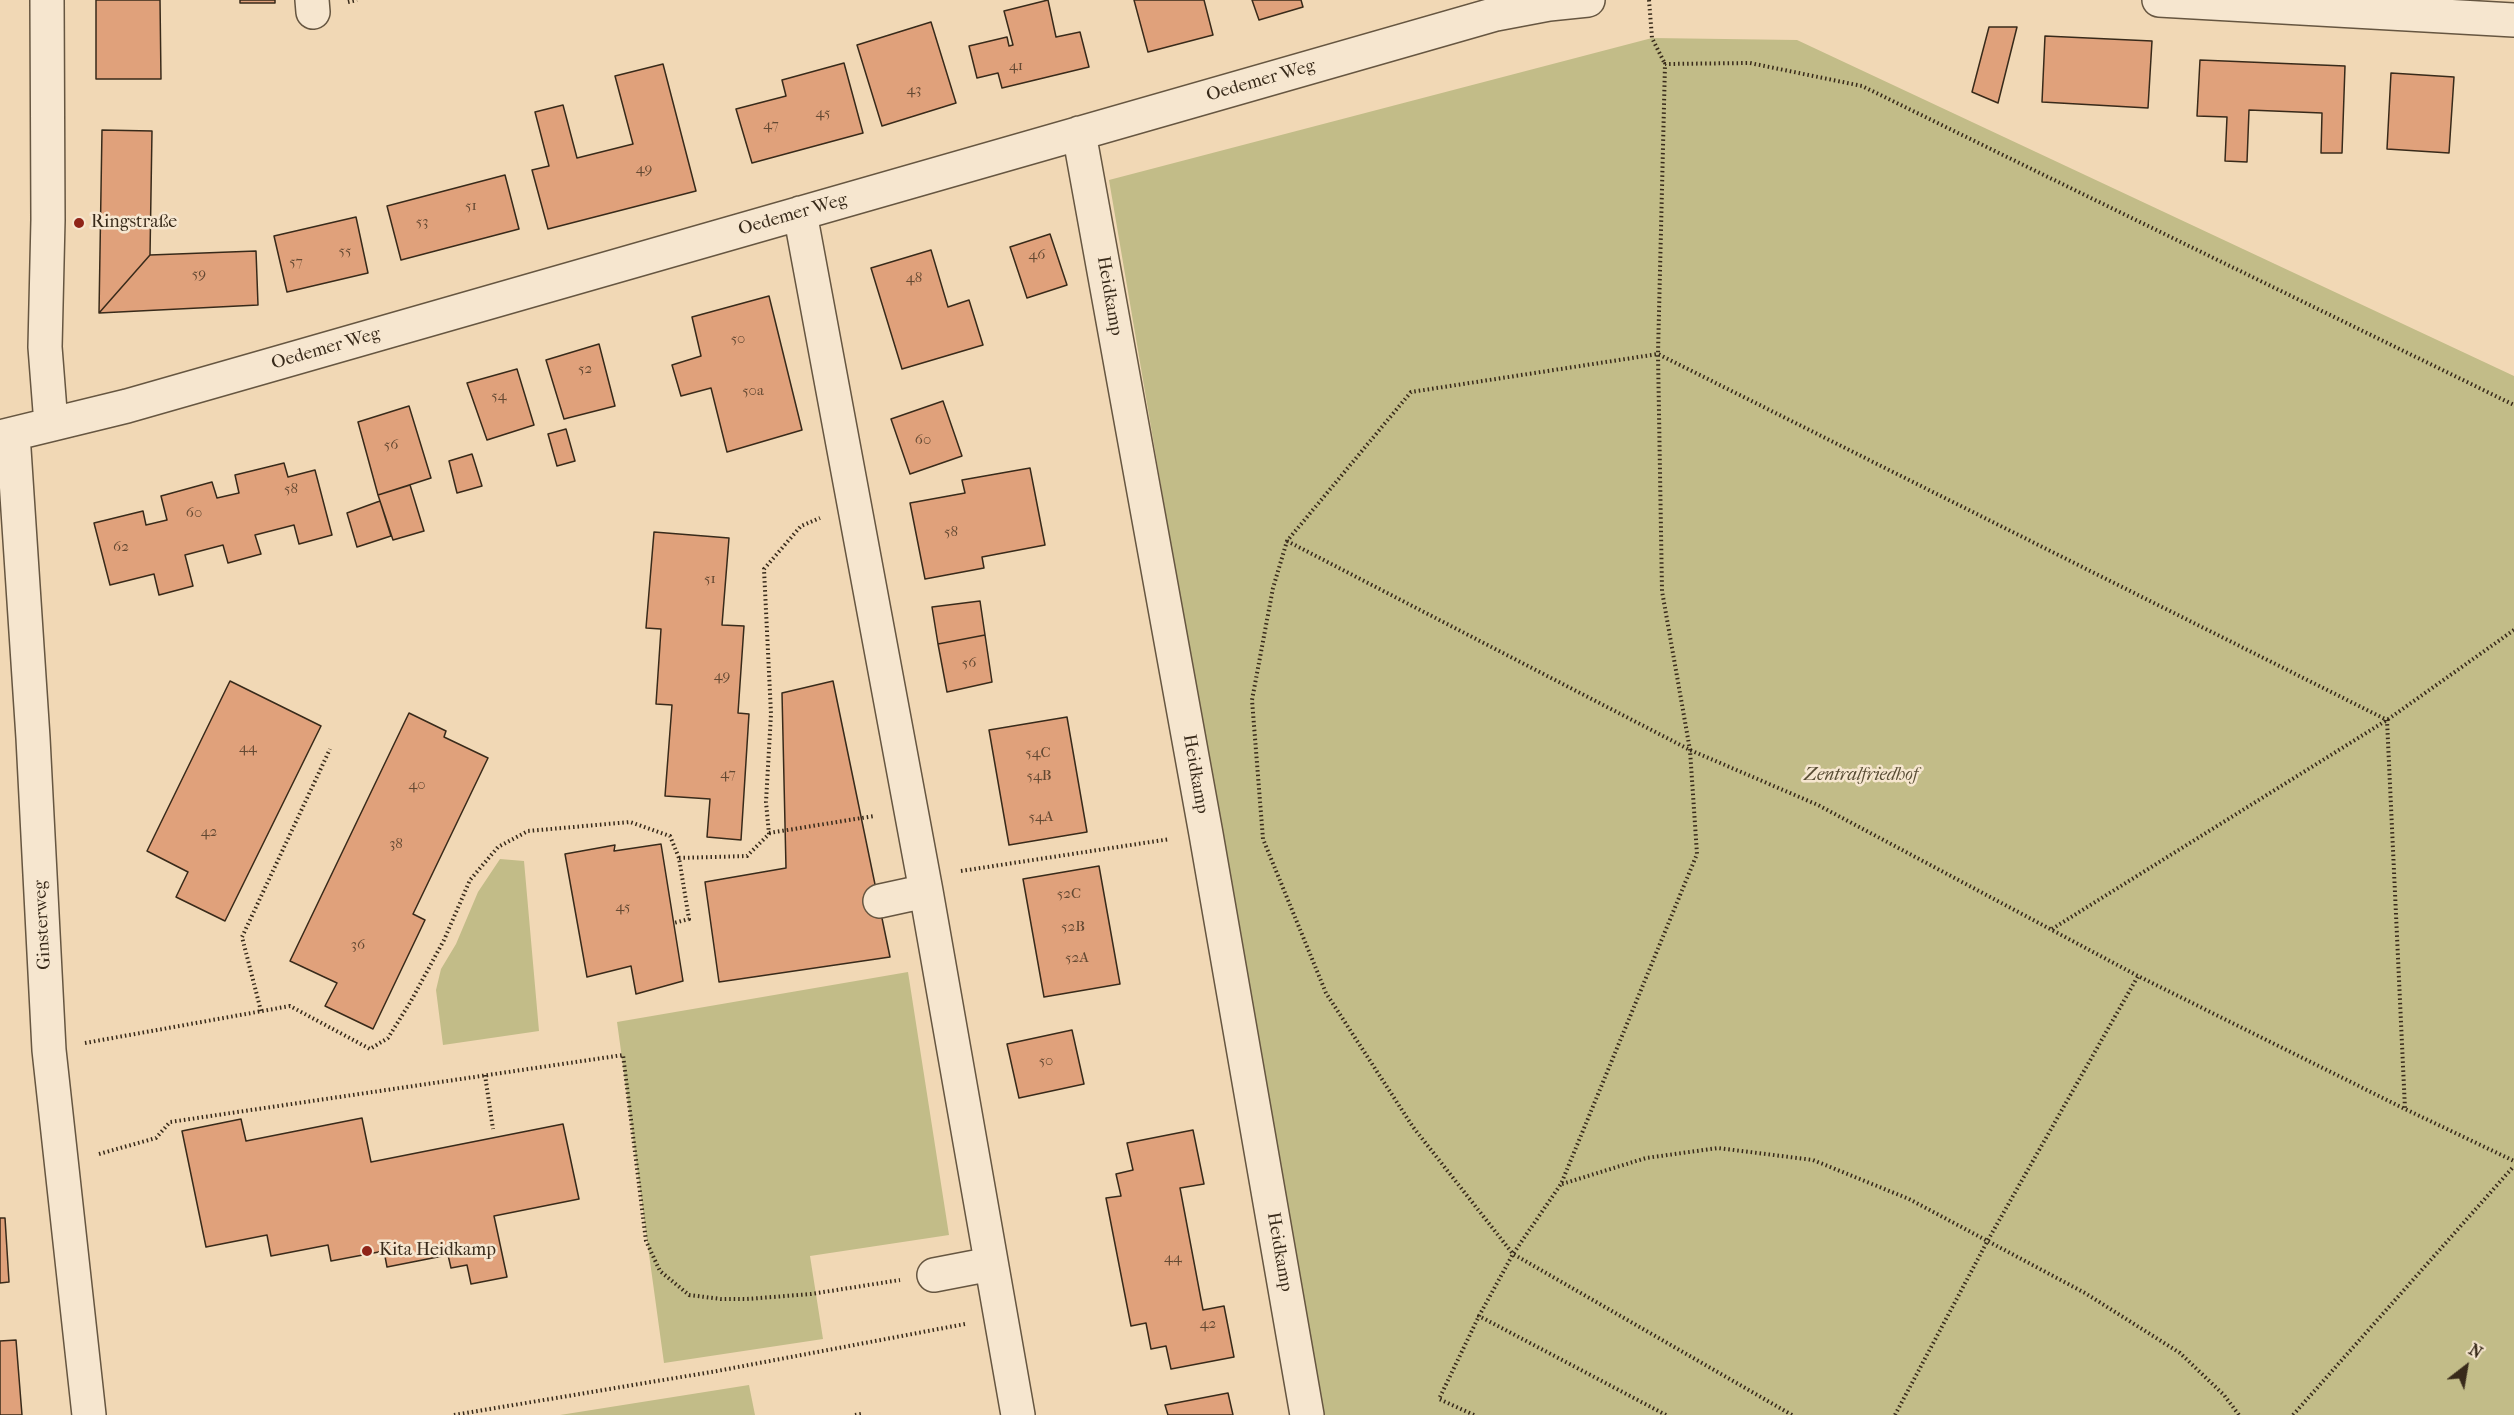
<!DOCTYPE html>
<meta charset="utf-8">
<style>
body{margin:0}
#map{position:relative;width:2514px;height:1415px;overflow:hidden;background:#f1d8b5;font-family:"IM FELL French Canon",serif}
canvas{display:block}
.north{position:absolute;left:2436px;top:1337px;width:60px;height:60px;-webkit-text-stroke:4px #f6e6cf;paint-order:stroke;rotate:31deg;font-size:16px;font-weight:700;line-height:24px;text-align:center;color:#382a1a}
.north::after{content:'';display:block;margin:auto;width:21px;height:27px;background:#382a1a;clip-path:polygon(50% 0,100% 100%,50% 72%,0 100%)}
</style>
<div id="map">
<canvas width="2514" height="1415"></canvas>
<div class="north">N</div>
</div>
<script>
const c = document.querySelector('canvas').getContext('2d');
c.lineJoin = 'round';
function fillPath(path, color) { c.fillStyle = color; c.fill(path, 'evenodd'); }
function strokePath(path, color, width, dash) { c.strokeStyle = color; c.lineWidth = width; c.lineCap = dash ? 'butt' : 'round'; c.setLineDash(dash || []); c.stroke(path); }
function write(font, color, halo, rows, align = 'center') {
  c.font = font + ' "IM FELL French Canon",serif'; c.lineWidth = 5; c.setLineDash([]); c.textBaseline = 'middle'; c.strokeStyle = halo; c.fillStyle = color; for (const [text, x, y, turn = 0] of rows) {
    c.save(); c.translate(x, y); c.rotate((+turn || 0) * Math.PI / 180); c.textAlign = isNaN(turn) ? turn : align; if (halo) c.strokeText(text, 0, 0); c.fillText(text, 0, 0); c.restore();
  }
}
const green = new Path2D(`
 M1652,38L1797,40L2514,376V1415H1319L1109,180Z
 M500,859L524,861L539,1031L443,1045L436,990L441,969L456,944L478,892Z
 M908,972L949,1235L810,1256L823,1339L664,1363L617,1022Z
 M749,1385L755,1415H560Z`);
const building = new Path2D(`
 M96,0H160L161,79H96Z
 M240,0H275V3H240Z
 M1048,0L1056,37L1080,32L1089,67L1002,88L998,73L977,78L969,46L1007,37L1009,46L1013,45L1004,11Z
 M1134,0H1204L1213,35L1148,52Z
 M1252,0H1301L1303,7L1259,20Z
 M931,22L956,103L882,126L857,45Z
 M1989,27H2017L1998,103L1972,92Z
 M2045,36L2152,41L2148,108L2042,102Z
 M2200,60L2345,66L2342,153H2321L2322,113L2249,110L2247,162L2225,161L2227,117L2197,116Z
 M844,63L863,133L752,163L736,109L786,96L782,80Z
 M663,64L696,191L548,229L532,170L549,166L535,112L563,105L577,158L633,144L615,76Z
 M2391,73L2454,77L2449,153L2387,149Z
 M102,130L152,131L150,255L99,313Z
 M505,175L519,229L401,260L387,206Z
 M356,217L368,273L287,292L274,236Z
 M1050,234L1067,285L1027,298L1010,247Z
 M931,250L948,307L969,300L983,345L902,369L871,268Z
 M256,251L258,305L99,313L150,255Z
 M769,296L802,430L727,452L711,388L681,396L672,365L701,356L692,317Z
 M599,344L615,406L564,419L546,360Z
 M517,369L534,425L487,440L467,383Z
 M943,401L962,456L910,474L891,419Z
 M409,406L431,478L378,495L358,422Z
 M566,429L575,461L557,466L548,434Z
 M472,454L482,486L457,493L449,461Z
 M284,463L288,477L315,470L332,535L299,544L294,525L255,535L261,554L228,563L223,545L185,555L193,586L159,595L154,574L110,585L94,523L143,511L146,525L167,520L161,496L212,482L217,498L239,493L235,475Z
 M1030,468L1045,545L982,557L984,568L925,579L910,503L965,493L962,480Z
 M410,485L424,531L393,540L378,495Z
 M380,501L391,536L357,547L347,513Z
 M654,532L729,538L722,625L744,626L738,713L749,714L741,840L707,837L710,799L665,796L672,705L656,704L661,629L646,628Z
 M980,601L985,635L938,644L932,607Z
 M985,635L992,682L947,692L938,644Z
 M230,681L321,726L225,921L176,897L188,872L147,851Z
 M833,681L890,957L719,982L705,882L786,868L782,693Z
 M409,713L446,731L444,737L488,758L413,914L425,920L373,1029L325,1006L337,983L290,961Z
 M1067,717L1087,832L1009,845L989,730Z
 M661,844L683,981L636,994L631,966L587,977L565,854L615,845L614,851Z
 M1099,866L1120,984L1044,997L1023,879Z
 M1072,1030L1084,1084L1019,1098L1007,1044Z
 M362,1118L371,1162L563,1124L579,1199L494,1216L507,1277L471,1284L467,1265L451,1268L448,1255L387,1267L384,1251L331,1261L328,1245L271,1256L267,1235L206,1247L182,1131L241,1119L246,1141Z
 M1193,1130L1204,1184L1180,1188L1203,1310L1224,1306L1234,1357L1171,1369L1166,1346L1151,1349L1146,1323L1131,1326L1106,1198L1121,1196L1116,1174L1133,1170L1127,1143Z
 M0,1218H5L9,1282L0,1283Z
 M16,1340L22,1415H0V1341Z
 M1228,1393L1233,1415H1168L1165,1405Z`);
const path = new Path2D(`
 M1649,0L1652,38L1665,64
 M348,2L357,0
 M1287,541L1690,750L1818,805L2138,976L2405,1109L2514,1161
 M769,833L874,816
 M679,858L747,856L769,834L766,802L771,714L764,569L801,526L820,518
 M961,871L1170,839
 M2052,929L2387,720L2514,630
 M261,1011L242,937L330,749
 M85,1043L290,1006L370,1049L388,1038L411,1001L444,940L470,880L498,847L528,831L630,822L670,836L679,858L689,919L674,923
 M485,1075L493,1129
 M99,1154L156,1138L170,1122L623,1055L646,1241L660,1271L689,1295L721,1299H747L811,1294L900,1280
 M1562,1184L1646,1158L1718,1148L1813,1160L1909,1199L2085,1293L2180,1353L2224,1395L2239,1415
 M454,1415L717,1371L965,1324
 M855,1415L861,1414
 M1474,1415L1439,1399L1479,1316
 M1666,1415L1479,1316L1513,1254L1561,1184L1697,854L1690,750L1662,591L1658,354L1665,64L1750,63L1862,86L2514,405
 M1792,1415L1513,1254L1413,1127L1326,993L1263,839L1252,700L1273,588L1287,541L1411,392L1658,354L2387,720L2405,1109
 M1895,1415L1988,1240L2138,976
 M2293,1415L2514,1166`);
const minor = new Path2D(`
 M47,0L48,220L45,347L51,424
 M312,0L313,12
 M2159,0L2514,20
 M1079,133L1206,834L1307,1415
 M800,213L926,891L1018,1415
 M13,434L33,738L49,1050L89,1415
 M0,437L127,406L260,368L1496,14L1549,4L1588,0
 M880,901L926,891
 M934,1275L991,1264`);
const markers = [
 [79,223,6,"#8f2418"],
 [367,1251,6,"#8f2418"]
];
const numberNames = [
 ["41",1016,66],
 ["43",914,90],
 ["45",823,113],
 ["47",771,125],
 ["49",644,169],
 ["51",471,206],
 ["53",422,222],
 ["55",345,251],
 ["46",1037,255],
 ["57",296,262],
 ["59",199,274],
 ["48",914,278],
 ["50",738,339],
 ["52",585,369],
 ["50a",753,391],
 ["54",499,396],
 ["60",923,440],
 ["56",391,445],
 ["58",291,489],
 ["60",194,513],
 ["58",951,532],
 ["62",121,547],
 ["51",710,579],
 ["56",969,663],
 ["49",722,676],
 ["44",248,748],
 ["54C",1038,753],
 ["47",728,774],
 ["54B",1039,776],
 ["40",417,785],
 ["54A",1041,817],
 ["42",209,832],
 ["38",396,844],
 ["52C",1069,894],
 ["45",623,907],
 ["52B",1073,927],
 ["36",358,945],
 ["52A",1077,958],
 ["50",1046,1061],
 ["44",1173,1258],
 ["42",1208,1324]
];
const streetNames = [
 ["Oedemer Weg",1261,81,-16],
 ["Oedemer Weg",793,215,-16],
 ["Heidkamp",1109,296,80],
 ["Oedemer Weg",326,349,-16],
 ["Heidkamp",1195,774,80],
 ["Ginsterweg",43,925,-93],
 ["Heidkamp",1279,1252,80]
];
const poiNames = [
 ["Ringstraße",91,223],
 ["Kita Heidkamp",379,1251]
];
const parkNames = [
 ["Zentralfriedhof",1861,776]
];
fillPath(green, '#c2bc88');
fillPath(building, '#e0a17b');
strokePath(building, '#382a1a', 1.5);
strokePath(minor, '#665641', 36);
strokePath(path, '#382a1a', 4, [1.5, 3]);
strokePath(minor, '#f6e6cf', 33);
for (const [x, y, r, color] of markers) { const dot = new Path2D(); dot.arc(x, y, r, 0, 2 * Math.PI); c.fillStyle = color; c.fill(dot); strokePath(dot, '#f6e6cf', 2); }
write('15px', '#624832', null, numberNames);
write('18px', '#382a1a', '#f6e6cf', streetNames);
write('18px', '#382a1a', '#f6e6cf', poiNames, 'left');
write('italic 18px', '#5a4e36', '#f6e6cf', parkNames);
</script>
